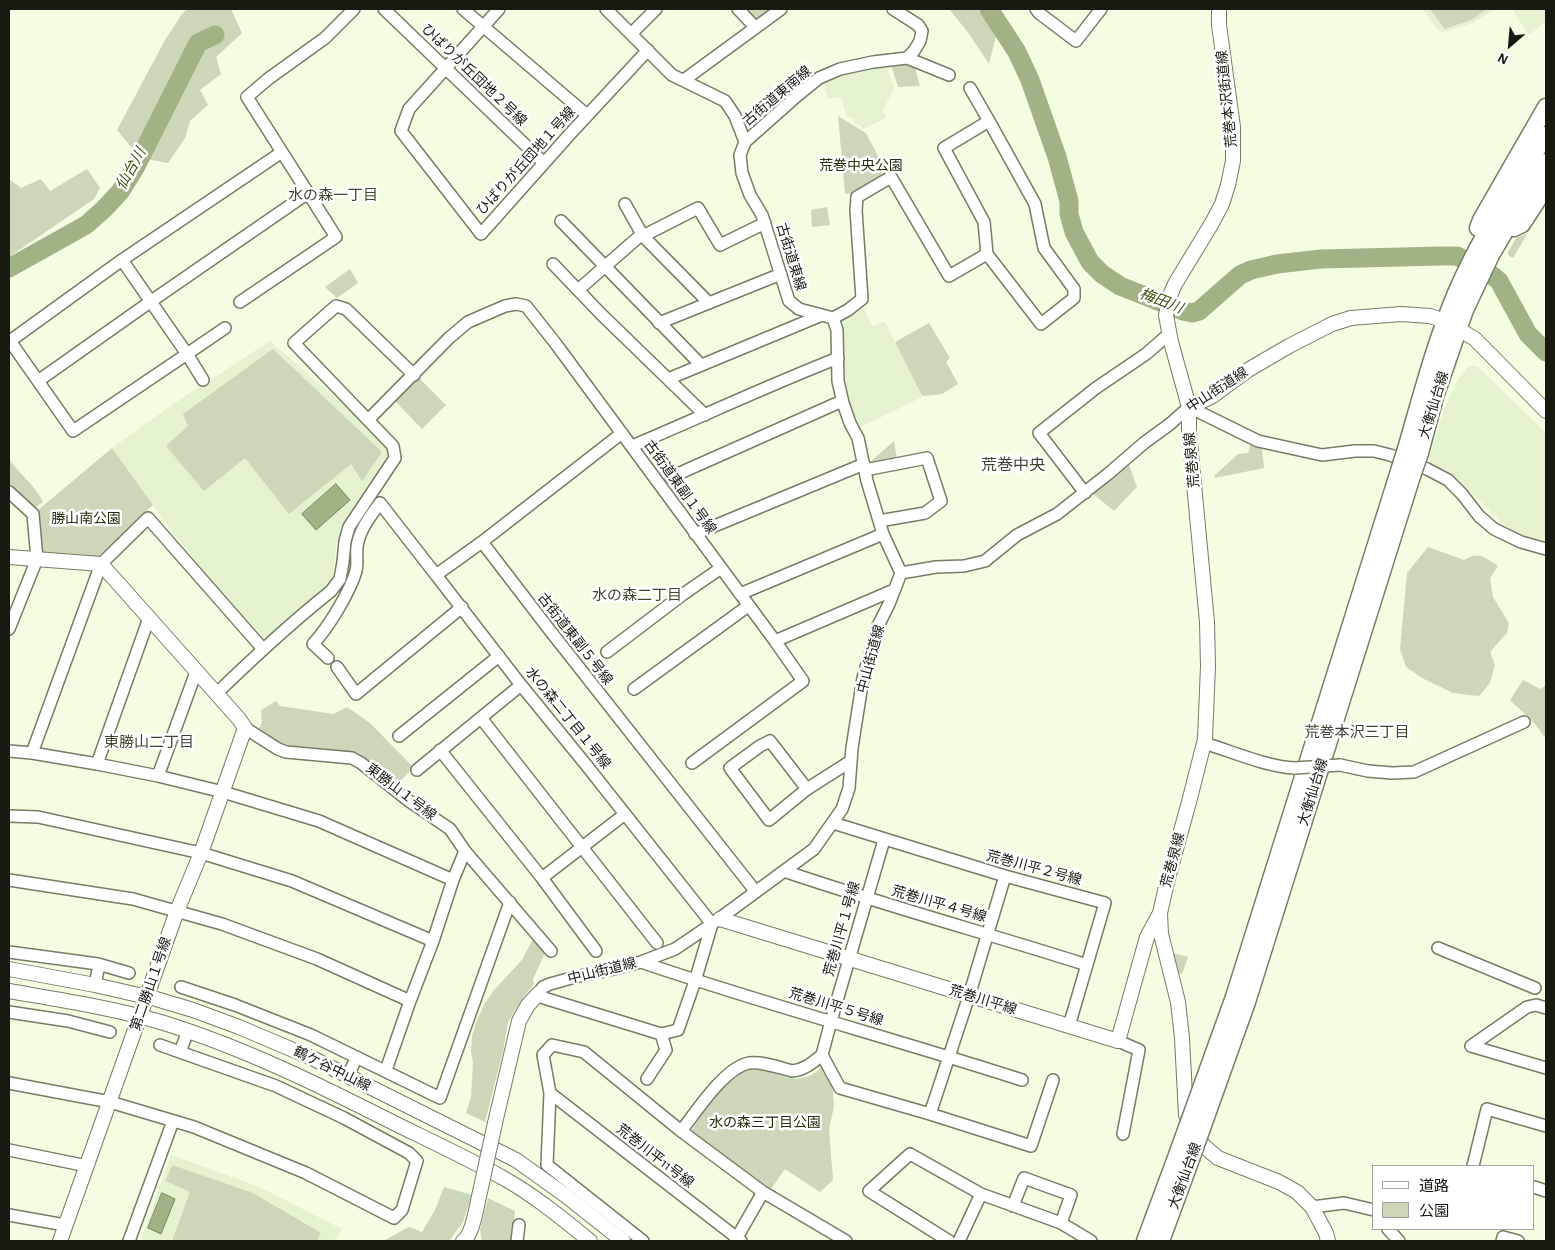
<!DOCTYPE html>
<meta charset="utf-8">
<style>
body{margin:0}
#map{position:relative;width:1555px;height:1250px;overflow:hidden;background:#f2fde1;font-family:"Alegreya Sans","Noto Sans JP",sans-serif}
canvas{display:block}
.frame{position:absolute;inset:0;border:10px solid #161a10;pointer-events:none}
.legend{position:absolute;left:1372px;top:1165px;width:162px;height:65px;box-sizing:border-box;background:#fff;border:1px solid #a2a39f;margin:0;padding:6px 9px;list-style:none;font-size:15px;color:#161a10}
.legend li{display:flex;align-items:center;gap:10px;height:25px}
.legend b{width:25px;border:1px solid #a2a39f}
.north{position:absolute;left:1485px;top:20px;width:50px;height:50px;-webkit-text-stroke:4px #fff;paint-order:stroke;rotate:207deg;font-size:14px;font-weight:700;line-height:20px;text-align:center;color:#161a10}
.north::after{content:'';display:block;margin:auto;width:18px;height:22px;background:#161a10;clip-path:polygon(50% 0,100% 100%,50% 72%,0 100%)}
</style>
<div id="map">
<canvas width="1555" height="1250"></canvas>
<div class="frame"></div>
<ul class="legend">
<li><b style="height:6px;background:#fff"></b>道路</li>
<li><b style="height:14px;background:#cbd7b8"></b>公園</li>
</ul>
<div class="north">N</div>
</div>
<script>
const c = document.querySelector('canvas').getContext('2d');
c.lineJoin = 'round';
function fillPath(path, color) { c.fillStyle = color; c.fill(path, 'evenodd'); }
function strokePath(path, color, width, dash) { c.strokeStyle = color; c.lineWidth = width; c.lineCap = dash ? 'butt' : 'round'; c.setLineDash(dash || []); c.stroke(path); }
function write(font, color, halo, rows, align = 'center') {
  c.font = font + ' "Alegreya Sans","Noto Sans JP",sans-serif'; c.lineWidth = 5; c.setLineDash([]); c.textBaseline = 'middle'; c.strokeStyle = halo; c.fillStyle = color; for (const [text, x, y, turn = 0] of rows) {
    c.save(); c.translate(x, y); c.rotate((+turn || 0) * Math.PI / 180); c.textAlign = isNaN(turn) ? turn : align; if (halo) c.strokeText(text, 0, 0); c.fillText(text, 0, 0); c.restore();
  }
}
const built = new Path2D(`
 M1422,9H1495L1473,23L1441,33Z
 M1512,9H1546V21L1529,35Z
 M886,66L894,88L883,110L886,118L863,129L858,124L856,125L852,117H847L842,100L838,97L828,99L823,82L845,71Z
 M864,309L872,326L885,322L922,397L861,427L847,402L840,322Z
 M270,341L389,444L391,459L337,540L332,579L274,637H264L230,603L173,533L112,448L172,405Z
 M1469,366H1477L1546,433V544L1520,536L1511,531L1452,474L1428,462L1444,410L1456,383Z
 M171,1155L257,1186L342,1229L335,1241H141Z`);
const green = new Path2D(`
 M187,9H231L242,33L216,57L221,74L200,90L208,105L190,121L185,138L168,163L146,159L205,47L218,40L214,27L191,38L136,153L117,130L165,40L182,14Z
 M745,9H773L759,18H753Z
 M949,9H978L996,36L989,64L967,31Z
 M1430,9H1487L1471,20L1445,29Z
 M910,61L914,64L920,86L898,87L891,65Z
 M838,116L866,133L887,173L857,191L856,193L845,194Z
 M87,169L100,188L94,199L9,257V179L21,188L41,179L50,191Z
 M827,207L830,225L812,227L811,210Z
 M1527,234L1513,258L1508,255V252L1516,238Z
 M350,269L358,283L337,298L325,287Z
 M929,323L950,358L946,362L958,384L942,394L922,396L895,342Z
 M273,349L382,452L362,481L351,464L289,514L245,458L204,491L166,446L188,426L183,414Z
 M417,376L446,405L422,429L393,399Z
 M894,441L897,460L873,464L869,463Z
 M1251,443L1262,448L1264,468L1215,478L1214,476L1238,454L1248,453Z
 M112,448L153,505L98,557L41,553L37,511Z
 M9,459C19,474 36,486 43,502L32,510L10,489L9,484Z
 M1128,462L1137,487L1114,511L1092,493Z
 M1428,547L1464,560C1479,551 1484,557 1498,566L1490,578L1493,597L1509,623L1507,633L1490,652L1495,665L1490,683L1479,696L1453,693L1422,678L1406,667L1400,649L1407,573Z
 M1523,680L1540,689L1546,685V739L1535,724L1510,700Z
 M276,701L280,706L334,714L347,707L370,723L413,767L397,785L358,755L343,751L285,745L259,729L262,722L261,710Z
 M533,939L545,953L533,979L534,984L523,998L508,1022L503,1051L485,1122L466,1113L471,1097L473,1063L471,1051L472,1036L477,1020L485,1003L494,990L522,960Z
 M1173,953L1188,957L1182,974L1179,973Z
 M822,1067L832,1083L834,1107L829,1129L833,1180L820,1192L785,1169L771,1189L692,1134V1130L694,1126C704,1112 723,1081 739,1073C769,1058 791,1097 822,1067Z
 M172,1165L253,1193L321,1233L317,1241H172L190,1192L166,1181Z
 M444,1187L472,1195L463,1222L449,1241H383L409,1227L422,1232L435,1210Z
 M488,1198L515,1211L512,1241H482L480,1230Z`);
const water = new Path2D(`
 M336,484L350,500L316,530L302,514Z
 M162,1193L175,1199L161,1234L148,1228Z`);
const river = new Path2D(`
 M989,9L1017,52L1030,80L1057,157L1069,201V214L1074,232L1090,262L1102,274L1120,286L1183,311L1192,313L1199,311L1240,275L1251,270L1277,264L1321,259L1441,256H1457L1488,272L1499,281L1528,334L1546,352
 M9,268L86,225L104,209L120,192L135,168L198,43L215,35`);
const minor = new Path2D(`
 M384,9L544,163
 M463,9L587,115
 M499,9L409,109L401,131L481,234L570,134L648,50
 M606,9L672,75L725,101L735,116L745,142L740,155L742,173L750,195L762,215L789,301L799,309L833,318L837,330L838,381L843,403L850,423L858,438L867,481L883,534L901,573
 M738,9L755,27
 M1036,9L1039,13L1076,41L1101,9
 M631,34L656,9
 M907,58L949,75
 M684,80L781,9
 M970,88L989,121
 M745,142L798,95L819,78L840,69L873,62L907,58L914,51L920,41L922,31L918,25L893,9
 M625,204L643,236L709,303
 M561,221L701,365
 M643,236L698,208L720,245L765,223
 M122,260L187,354L225,328
 M553,264L601,314L705,415
 M578,290L642,234
 M240,302L336,237L247,97L268,79L325,38L354,9
 M833,318L848,310L862,299L856,210L857,197L891,177L949,276L987,254L984,222L944,148L989,121L1035,204L1044,248L1074,289V298L1041,324L987,254
 M659,323L781,274
 M668,379L822,315
 M203,380L187,354L73,431L10,341L122,260L282,152
 M38,381L150,302L308,193
 M368,420L294,343L336,306L346,309L414,375
 M622,433L482,542L548,628L756,892
 M632,446C701,417 769,385 838,358
 M865,470L927,458L941,501L925,513L879,521
 M671,477L842,401
 M9,492L33,514L37,559L9,629
 M1085,493L1039,433L1096,388L1146,354L1170,333
 M695,534L864,464
 M482,542L436,575L521,685L587,766L712,924L695,981L678,1030L661,1034L544,998L539,993L543,987L550,984L575,977L610,970L641,962L675,949L712,924L814,849L842,809L849,788L852,748L863,678L878,626L889,604L901,573L936,567L964,566L985,561L1017,535L1057,514L1108,474L1144,443L1170,424L1189,407L1258,441L1322,455L1355,451H1374L1390,455L1427,469L1448,480L1462,494L1479,516L1494,529L1521,542L1546,549
 M740,594L883,534
 M607,652L682,595L721,568
 M328,658L313,644C328,628 350,592 356,571C358,563 356,555 357,547C359,530 370,517 380,503L436,575
 M337,667L356,694L462,607
 M634,689L748,606
 M216,694C253,658 291,623 331,591L340,579L343,562L345,541L349,527L395,458L393,446L368,420L449,338L468,322L505,306L516,304L526,306L556,344L775,641L894,590
 M481,718L657,943
 M245,728L278,749L286,752L352,758L361,763L409,801L450,829L465,851L551,951
 M399,736L499,656
 M1204,743C1231,751 1267,767 1295,768
 M440,750L542,878L596,951
 M9,751L32,753L97,764L158,776L223,792L319,821L453,880
 M32,753L101,564L148,518L263,649
 M692,763L803,681L775,641
 M97,764L149,618
 M1340,765L1368,771L1392,773L1414,772L1524,722
 M417,770L521,685
 M158,776L196,672
 M807,789L769,820L730,768L760,746L770,741L807,789L851,761
 M9,816L38,817L201,853L292,881L433,941
 M833,823L1005,876L1105,903L1069,1026
 M784,871C884,905 986,933 1087,965
 M542,878L625,814
 M9,880L133,899L222,924L317,959L410,1001
 M1438,948L1535,988
 M9,952L98,964L129,973
 M641,962C767,1005 895,1039 1022,1080
 M95,985L99,965
 M181,987L235,1005L311,1035L440,1098L510,902
 M9,1012L68,1021L110,1032
 M1118,1041L1139,1050L1123,1134
 M1471,1046L1527,1007L1536,1005L1546,1008
 M1471,1046L1546,1068
 M180,1052L188,1031
 M822,1055L840,1088L930,1114L1031,1146L1053,1080
 M822,1055L831,1021L884,840
 M386,1070L410,1001L433,941L453,880L465,851
 M348,1075L357,1057
 M647,1079L666,1050L661,1034
 M9,1083L110,1102L194,1127L306,1173L394,1218L402,1210L417,1161L409,1153L344,1118L276,1086L160,1045
 M550,1093L741,1241
 M930,1114L969,996L1005,876
 M681,1131C697,1111 724,1068 749,1063C761,1061 780,1068 792,1071C804,1070 812,1063 822,1055
 M9,1150L87,1166
 M1473,1166L1487,1109L1546,1126
 M1534,1187L1546,1191
 M1013,1206L1024,1178L1071,1195L1061,1223
 M1312,1207L1344,1203L1374,1210
 M9,1215L65,1225
 M1388,1229L1399,1241
 M129,1241L173,1121
 M517,1241L519,1225
 M643,1241L547,1165L550,1093L543,1055L552,1045L584,1052L681,1131L763,1192L846,1241
 M735,1241L763,1192
 M949,1241L869,1191L910,1154L981,1194L1061,1223L1091,1241
 M959,1241L981,1194
 M1502,1241L1503,1237L1518,1241`);
const tertiary = new Path2D(`
 M1219,9V25L1233,127V161L1228,185L1222,204L1212,223L1175,284L1171,293L1166,315L1171,342L1189,407V431L1207,622L1208,666L1205,739L1189,802L1168,878L1160,913L1161,934L1178,1002L1182,1038L1186,1115L1194,1134L1206,1148L1218,1158L1279,1182L1297,1192L1312,1207L1326,1233L1328,1241
 M1189,407L1211,397L1248,370L1289,346L1332,324L1351,318L1401,314L1430,316L1445,321L1475,339L1546,411
 M9,557L101,564L239,719L245,728L201,853L177,911L60,1241
 M720,919L1118,1041L1147,937L1160,913
 M9,969L95,985L156,999L193,1010L239,1027L312,1058L516,1160L565,1195L623,1241
 M9,991C61,1000 114,1008 164,1023C247,1049 323,1087 400,1126C435,1143 471,1160 505,1179C535,1196 563,1219 590,1241
 M495,1123L519,1021L528,1005L539,993
 M463,1241C473,1235 477,1204 480,1192`);
const secondary = new Path2D(`
 M1478,228L1481,220L1546,107
 M1514,228L1522,224L1546,187
 M1406,449C1421,397 1435,343 1456,293C1480,237 1514,186 1546,135
 M1420,453L1435,397L1465,310L1491,255L1546,162
 M1234,997L1399,471
 M1247,1002L1412,476
 M1145,1241L1177,1155
 M1161,1241L1191,1159`);
const minorBridge = new Path2D(`
 M1295,768L1340,765`);
const tertiaryBridge = new Path2D(`
 M480,1192L495,1123`);
const secondaryBridge = new Path2D(`
 M1399,471L1406,449
 M1412,476L1420,453
 M1177,1155L1234,997
 M1191,1159L1247,1002`);
const streetNames = [
 ["ひばりが丘団地２号線",474,75,44],
 ["古街道東南線",777,96,-40],
 ["荒巻本沢街道線",1227,99,-96],
 ["ひばりが丘団地１号線",526,161,-48],
 ["古街道東線",791,257,73],
 ["中山街道線",1217,390,-33],
 ["大衡仙台線",1434,405,-73],
 ["荒巻泉線",1192,460,-95],
 ["古街道東副１号線",680,487,54],
 ["古街道東副５号線",575,639,52],
 ["中山街道線",871,659,-75],
 ["水の森二丁目１号線",568,718,51],
 ["東勝山１号線",401,792,37],
 ["大衡仙台線",1313,792,-73],
 ["荒巻泉線",1173,860,-75],
 ["荒巻川平２号線",1034,868,15],
 ["荒巻川平４号線",939,904,16],
 ["荒巻川平１号線",842,929,-74],
 ["中山街道線",602,971,-14],
 ["第二勝山１号線",151,984,-71],
 ["荒巻川平線",983,1000,17],
 ["荒巻川平５号線",836,1007,17],
 ["鶴ケ谷中山線",332,1069,26],
 ["荒巻川平11号線",655,1156,38],
 ["大衡仙台線",1185,1176,-70]
];
const parkNames = [
 ["荒巻中央公園",861,166],
 ["勝山南公園",86,519],
 ["水の森三丁目公園",765,1123]
];
const waterNames = [
 ["仙台川",131,169,-61],
 ["梅田川",1161,301,21]
];
const neighbourhoodNames = [
 ["水の森一丁目",333,195],
 ["水の森二丁目",637,595],
 ["荒巻本沢三丁目",1357,732],
 ["東勝山二丁目",149,742]
];
const quarterNames = [
 ["荒巻中央",1013,465]
];
fillPath(built, '#e4f2cf');
fillPath(green, '#cbd7b8');
fillPath(water, '#a1b285');
strokePath(water, '#778462', 1);
strokePath(river, '#a1b285', 19);
strokePath(minor, '#747d65', 14);
strokePath(tertiary, '#747d65', 16);
strokePath(secondary, '#747d65', 19);
strokePath(minor, '#fff', 11);
strokePath(tertiary, '#fff', 14);
strokePath(secondary, '#fff', 16);
strokePath(minorBridge, '#747d65', 14, []);
strokePath(tertiaryBridge, '#747d65', 16, []);
strokePath(secondaryBridge, '#747d65', 19, []);
strokePath(minorBridge, '#fff', 11);
strokePath(tertiaryBridge, '#fff', 14);
strokePath(secondaryBridge, '#fff', 16);
write('14px', '#161a10', '#fff', streetNames);
write('14px', '#232e0c', '#fff', parkNames);
write('italic 15px', '#3f530e', '#fff', waterNames);
write('15px', '#3e4730', '#fff', neighbourhoodNames);
write('16px', '#3e4730', '#fff', quarterNames);
</script>
